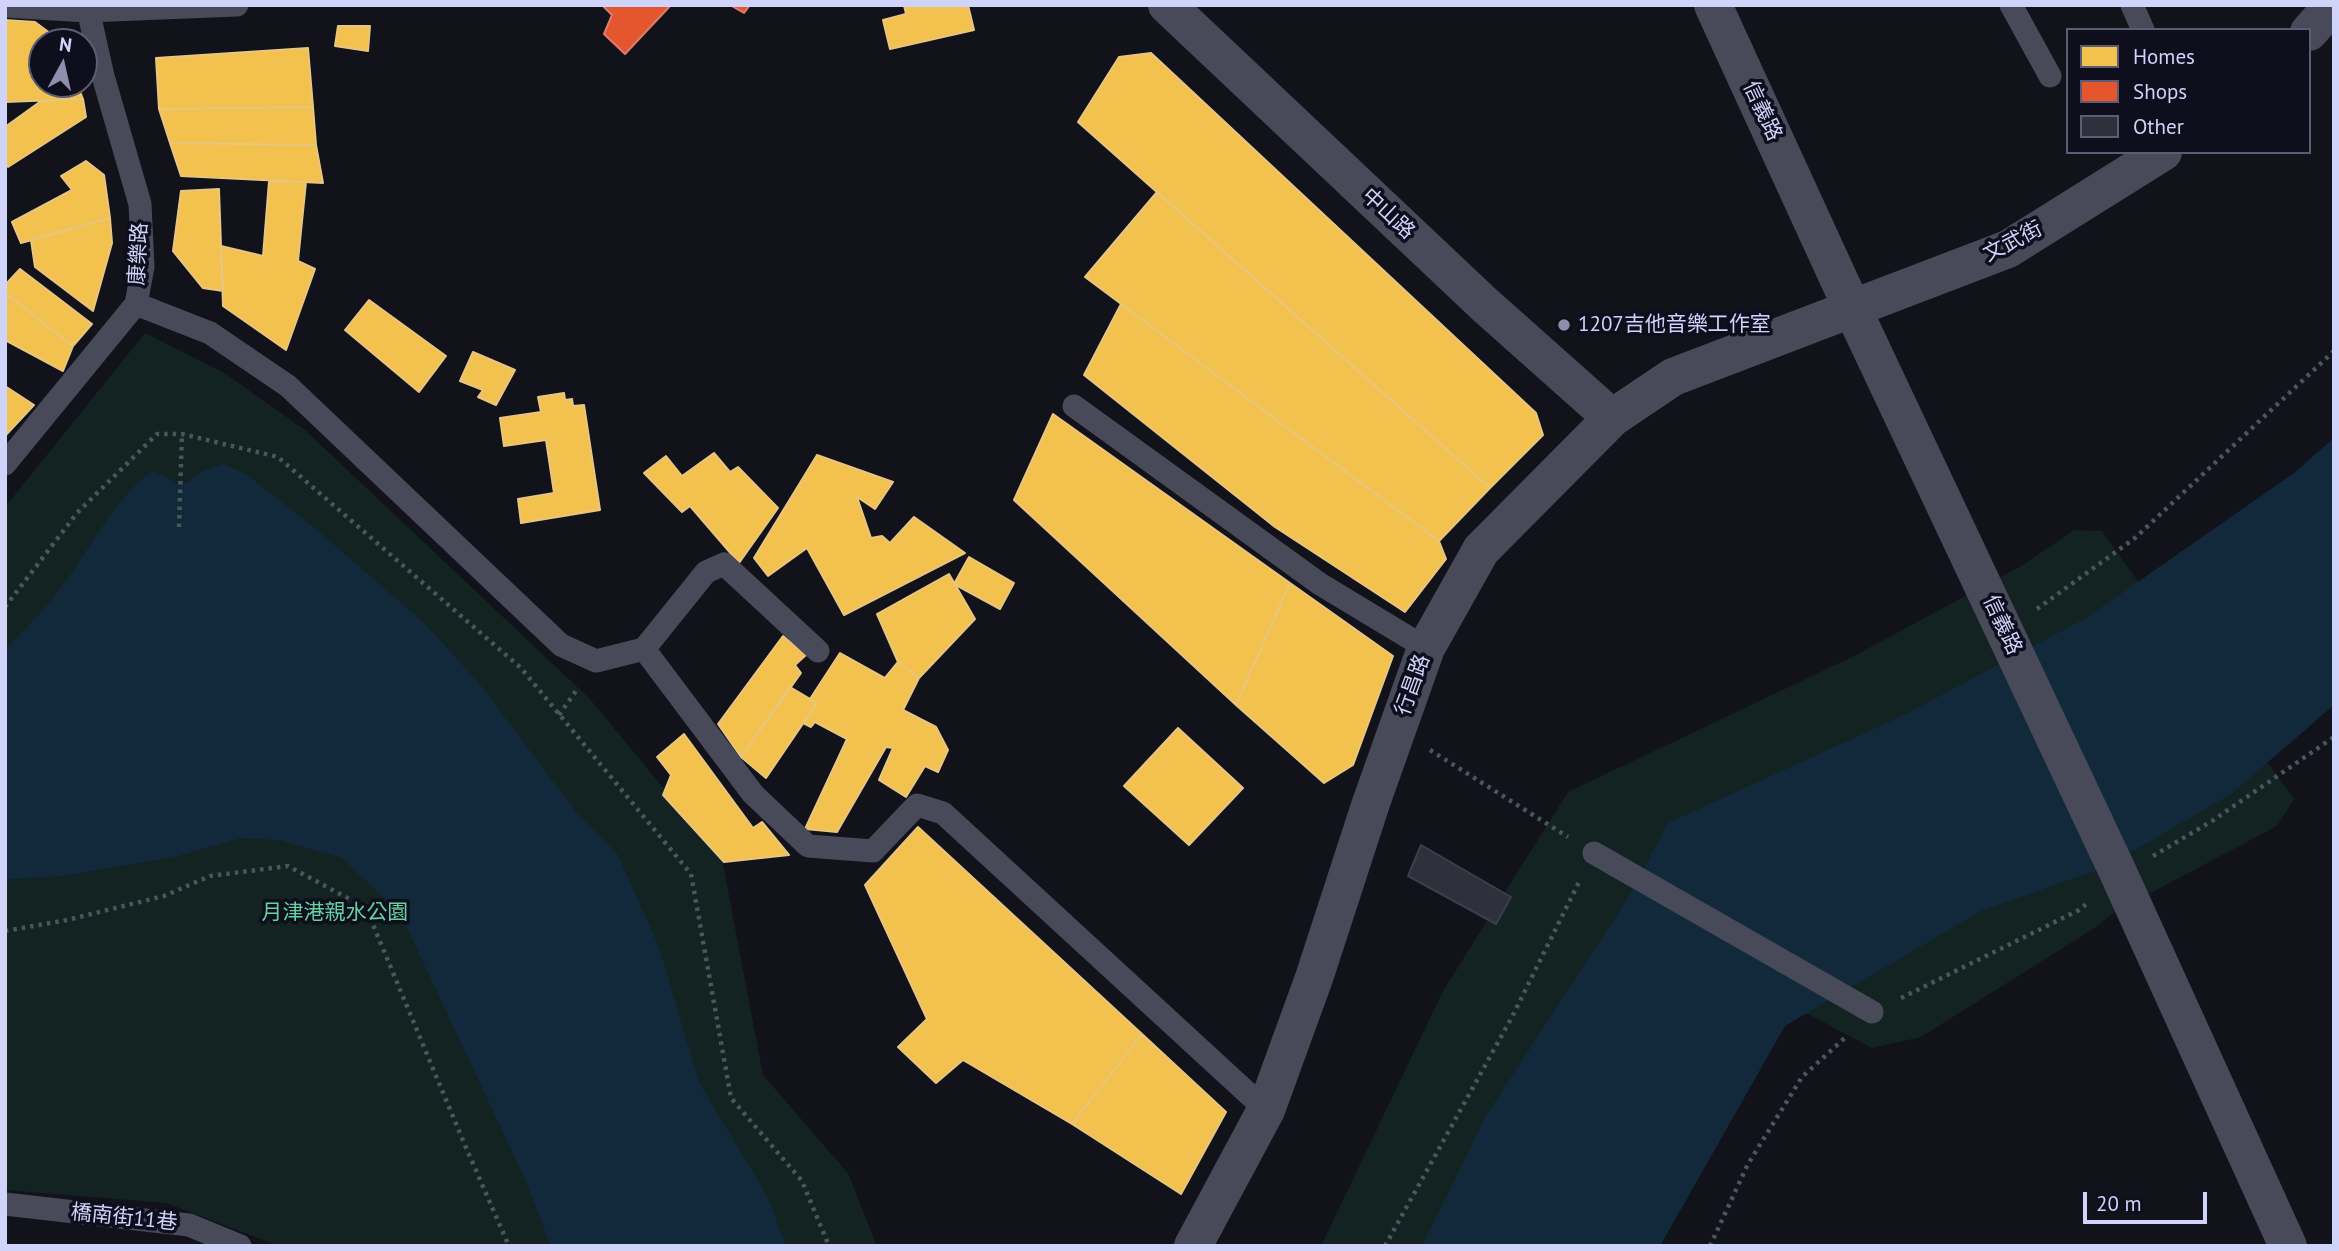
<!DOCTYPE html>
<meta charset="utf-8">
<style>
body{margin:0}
#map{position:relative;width:2339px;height:1251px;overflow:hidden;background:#12121a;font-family:"PT Sans",sans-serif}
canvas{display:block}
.frame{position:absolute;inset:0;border:7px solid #d0d3fa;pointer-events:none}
.legend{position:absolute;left:2066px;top:28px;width:245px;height:126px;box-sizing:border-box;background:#0e0e1d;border:2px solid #5c5d75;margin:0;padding:9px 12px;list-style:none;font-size:21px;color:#d0d3fa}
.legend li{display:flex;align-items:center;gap:14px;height:35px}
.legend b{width:35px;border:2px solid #5c5d75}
.north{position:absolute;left:28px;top:28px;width:70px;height:70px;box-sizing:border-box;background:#0e0e1d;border:2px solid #5c5d75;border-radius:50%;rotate:8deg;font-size:19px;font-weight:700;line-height:28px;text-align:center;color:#d0d3fa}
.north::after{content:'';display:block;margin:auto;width:24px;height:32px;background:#8e8fac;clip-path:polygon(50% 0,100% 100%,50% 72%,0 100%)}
.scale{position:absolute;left:2083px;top:1192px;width:124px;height:32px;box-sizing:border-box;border:4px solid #d0d3fa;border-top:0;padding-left:9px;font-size:21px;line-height:24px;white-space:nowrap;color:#d0d3fa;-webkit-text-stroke:5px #0e0e1d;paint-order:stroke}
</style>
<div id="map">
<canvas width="2339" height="1251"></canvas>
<div class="frame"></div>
<ul class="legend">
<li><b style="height:19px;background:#f2c14e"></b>Homes</li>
<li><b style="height:19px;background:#e4572e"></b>Shops</li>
<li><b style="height:19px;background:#302f3c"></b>Other</li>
</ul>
<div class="north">N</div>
<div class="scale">20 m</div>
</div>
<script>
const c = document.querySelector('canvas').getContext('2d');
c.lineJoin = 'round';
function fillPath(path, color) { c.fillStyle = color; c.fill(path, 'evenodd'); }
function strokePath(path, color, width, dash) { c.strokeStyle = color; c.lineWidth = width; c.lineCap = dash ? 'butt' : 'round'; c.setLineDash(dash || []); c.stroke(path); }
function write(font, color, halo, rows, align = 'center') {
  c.font = font + ' "PT Sans","Noto Sans TC",sans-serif'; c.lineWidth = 7; c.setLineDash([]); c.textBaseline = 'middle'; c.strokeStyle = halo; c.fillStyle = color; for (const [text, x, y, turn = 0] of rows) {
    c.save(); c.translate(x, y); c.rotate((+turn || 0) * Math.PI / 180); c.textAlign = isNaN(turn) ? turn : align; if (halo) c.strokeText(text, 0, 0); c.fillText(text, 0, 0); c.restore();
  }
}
const green = new Path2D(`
 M145,333L226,374L305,430L590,699L722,859L763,1075L848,1173L877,1246H279L166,1203L5,1190V507Z
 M2074,530L2102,531L2294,799L2277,826L2115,912L2093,929L1921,1037L1872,1048L1639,924L1502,1246H1321L1443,991L1568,792L1852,657L2023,565Z`);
const water = new Path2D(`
 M2334,438V705L2231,794L2106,867L1981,911L1785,1026L1660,1246H1422L1487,1114L1625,903L1668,823L1904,715L2086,618L2294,473Z
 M224,464L247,475L316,529L424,623L479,683L576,812L618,855L659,947L699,1083L767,1196L786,1246H551L525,1179L400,913L342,858L278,840L241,838L178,856L64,876L5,879V650C22,632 41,614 56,594C89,553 110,503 152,471L167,477L177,485L189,482L202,471Z`);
const homes = new Path2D(`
 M904,5H968L974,30L890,49L883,20L906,14Z
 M5,20L35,22L62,42H42V84H77L83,99L5,102Z
 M338,26H370L368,51L335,46Z
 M308,48L313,107L159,109L156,58Z
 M1151,53L1536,413L1543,435L1490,488L1078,122L1119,57Z
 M83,99L86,117L8,167L5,163V127L41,101Z
 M313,107L316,145L170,143L159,109Z
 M170,143L316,145L323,183L181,176Z
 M86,161L104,175L110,218L21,243L12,222L72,190L61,176Z
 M269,181L306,182L298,261L315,269L286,350L223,306L221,246L263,256Z
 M219,189L221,246L223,291L203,288L173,251L181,191Z
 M1157,192L1490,488L1439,541L1085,277Z
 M110,218L112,243L93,311L35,267L31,240Z
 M20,269L92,324L73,346L5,293V285Z
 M5,293L73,346L63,371L5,340Z
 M369,300L446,356L419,392L345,330Z
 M1121,304L1439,541L1446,559L1405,612L1275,527L1084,375Z
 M473,352L515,370L496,405L478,397L483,390L460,381Z
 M5,386L34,405L5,436Z
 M564,393L565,400L572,399L573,406L584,405L600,510L521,523L518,499L554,493L546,440L504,446L500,418L541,412L538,397Z
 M1053,414L1290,583L1236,705L1014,500Z
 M714,453L730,472L738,467L778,508L739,563L690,506L682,512L644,473L666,456L682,476Z
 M817,455L893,482L875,509L857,497L871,538L882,536L890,543L914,517L965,553L844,615L807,548L768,576L754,558Z
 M969,557L1014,583L1000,609L954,584Z
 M949,574L975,619L919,678L898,662L877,614Z
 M1290,583L1393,656L1353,765L1324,783L1236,705Z
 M783,636L806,655L795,665L801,673L741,757L718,724Z
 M840,653L885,678L898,662L919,678L903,710L936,727L948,750L938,772L925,766L906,797L879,780L893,748L886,747L837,832L805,829L847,739L815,722L811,727L803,723L817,703L810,699Z
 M790,687L817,703L766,778L741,757Z
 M1178,728L1243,788L1189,845L1124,786Z
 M684,734L753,828L762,822L789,855L724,862L663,795L671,775L657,757Z
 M918,827L1142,1034L1072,1124L963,1060L936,1083L898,1047L927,1019L865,885Z
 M1142,1034L1226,1112L1181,1194L1072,1124Z`);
const shops = new Path2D(`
 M602,5H671L625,54L604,34L612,15Z
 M730,5H750L744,13Z`);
const building = new Path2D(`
 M1421,845L1511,897L1496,924L1408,876Z`);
const path = new Path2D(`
 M179,527L182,434
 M5,607L77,513L157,434H182L278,457L521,668L691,874L731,1098L802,1181L829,1246
 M2037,609L2135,538L2334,351
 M559,715L578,688
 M1430,750L1568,837
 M2153,856L2212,821L2334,737
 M5,931L67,920L164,896L210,876L288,866L366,908L464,1143L509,1246
 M1901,998L2079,910L2089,902
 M1385,1246L1512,1017L1580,880
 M1710,1246L1748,1164L1802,1077L1848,1035`);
const lane = new Path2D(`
 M2011,5L2050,76
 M2132,5L2143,30
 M5,6L87,11L237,5
 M136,304L210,333L288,386L561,645L596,661L644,649L706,572L724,564L818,651
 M1074,406L1320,584L1426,648
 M5,464L136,304L143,267L140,204L103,76L87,5
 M644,649L753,794L808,846L873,851L917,805L943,813L1266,1110
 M1594,853L1872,1012
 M5,1204L189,1225L240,1246`);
const street = new Path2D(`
 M1167,5L1485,305L1612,418
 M1713,5L1852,308L2116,868L2288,1246
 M2309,32L2333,5
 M1193,1246L1266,1110L1314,978L1371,803L1426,648L1481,550L1612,418L1673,377L2008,249L2163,152`);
const markers = [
 [1564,325,7,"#8e8fac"]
];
const streetNames = [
 ["信義路",1762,111,65],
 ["中山路",1388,214,43],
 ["文武街",2013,242,-27],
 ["康樂路",139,254,-87],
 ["信義路",2002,625,65],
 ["行昌路",1413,685,-70],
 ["橋南街11巷",124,1218,6]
];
const poiNames = [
 ["1207吉他音樂工作室",1578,325]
];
const parkNames = [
 ["月津港親水公園",335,913]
];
fillPath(green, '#122321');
fillPath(water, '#12293b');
fillPath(homes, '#f2c14e');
strokePath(homes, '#e8c682', 2);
fillPath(shops, '#e4572e');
strokePath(shops, '#de7c6b', 2);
fillPath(building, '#302f3c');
strokePath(building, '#3c3d4d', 2);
strokePath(path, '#48575d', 4.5, [3.5, 5]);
strokePath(lane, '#484a59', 23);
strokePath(street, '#484a59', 38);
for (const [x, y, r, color] of markers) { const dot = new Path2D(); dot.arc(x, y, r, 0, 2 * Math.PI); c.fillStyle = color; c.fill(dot); strokePath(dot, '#0e0e1d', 2.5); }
write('21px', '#d0d3fa', '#0e0e1d', streetNames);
write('21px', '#d0d3fa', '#0e0e1d', poiNames, 'left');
write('21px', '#65d1a2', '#0e0e1d', parkNames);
</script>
